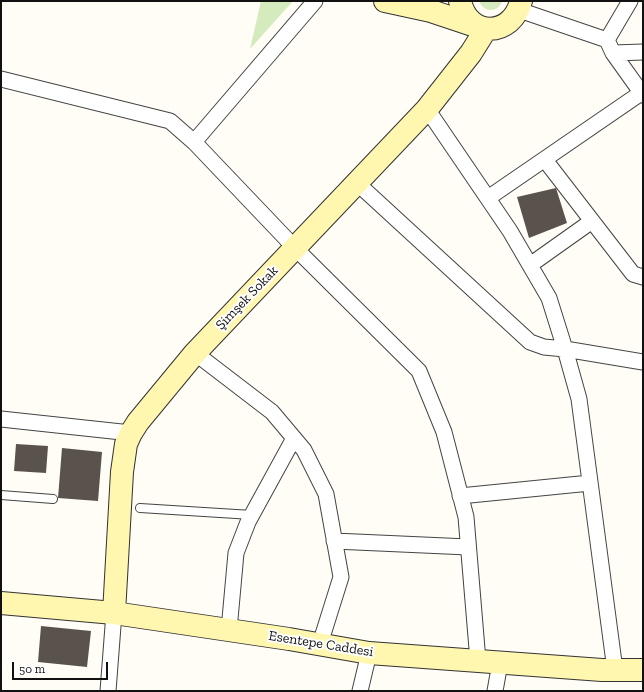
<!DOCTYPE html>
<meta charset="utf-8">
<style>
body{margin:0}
#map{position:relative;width:644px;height:692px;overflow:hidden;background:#fffdf5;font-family:"Zilla Slab",serif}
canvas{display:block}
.frame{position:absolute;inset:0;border:2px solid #111;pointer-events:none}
.scale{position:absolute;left:12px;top:662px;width:96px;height:18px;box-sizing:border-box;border:2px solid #111;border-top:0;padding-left:5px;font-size:12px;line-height:14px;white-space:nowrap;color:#111;-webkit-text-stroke:3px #fff;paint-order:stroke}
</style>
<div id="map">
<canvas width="644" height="692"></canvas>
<div class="frame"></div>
<div class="scale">50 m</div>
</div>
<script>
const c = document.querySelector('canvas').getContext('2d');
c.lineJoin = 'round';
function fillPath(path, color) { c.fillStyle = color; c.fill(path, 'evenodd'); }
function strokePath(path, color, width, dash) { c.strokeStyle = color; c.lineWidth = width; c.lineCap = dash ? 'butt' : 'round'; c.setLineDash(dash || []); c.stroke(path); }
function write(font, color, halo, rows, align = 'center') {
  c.font = font + ' "Zilla Slab",serif'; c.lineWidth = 4; c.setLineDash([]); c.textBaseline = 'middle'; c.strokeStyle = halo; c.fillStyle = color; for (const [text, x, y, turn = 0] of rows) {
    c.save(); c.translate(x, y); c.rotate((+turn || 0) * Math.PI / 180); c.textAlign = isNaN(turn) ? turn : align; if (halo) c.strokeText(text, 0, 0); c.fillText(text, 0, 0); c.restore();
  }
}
const green = new Path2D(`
 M261,1H293L250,49Z
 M479,1H502C498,13 484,13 479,1Z`);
const building = new Path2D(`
 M556,188L567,223L529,238L517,197Z
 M16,444L48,446L46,473L14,471Z
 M62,448L102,452L98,501L58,498Z
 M41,626L91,631L87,667L38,662Z`);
const lane = new Path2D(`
 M1,495L53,499
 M140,508L252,515`);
const street = new Path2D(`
 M519,10L607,40L613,53L643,95
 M607,40L630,1
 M613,53L643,52
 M1,79L170,121L194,142L295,248L419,371L444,432L466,517L478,661
 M427,109L510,231L549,298L565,349L579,399L615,670
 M194,142L315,1
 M545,160L633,274L643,277
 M357,183L530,342L544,347L565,349L643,362
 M488,198L641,93
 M530,265L592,221
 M195,353L272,412L304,450L326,494L341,577L320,644
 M1,419L131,433
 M460,496L590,483
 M334,541L468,547
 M229,630L236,553L248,522L294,438
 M108,691L114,613
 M360,691L369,653
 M495,691L500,663`);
const secondary = new Path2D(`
 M385,1L431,11L476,26
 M460,1C468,38 512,38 521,1
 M1,603L114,613L289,639L369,653L602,670H643
 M114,613L122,472L126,444L131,433L138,422L195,353L427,109L471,53L486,29`);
const streetNames = [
 ["Şimşek Sokak",247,298,-46],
 ["Esentepe Caddesi",321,644,9]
];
fillPath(green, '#d5ebbd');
fillPath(building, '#5a524d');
strokePath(lane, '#444', 10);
strokePath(street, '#444', 17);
strokePath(secondary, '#333', 24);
strokePath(lane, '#fff', 8);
strokePath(street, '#fff', 15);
strokePath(secondary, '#fff6b0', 22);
write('14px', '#111', '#fff', streetNames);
</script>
